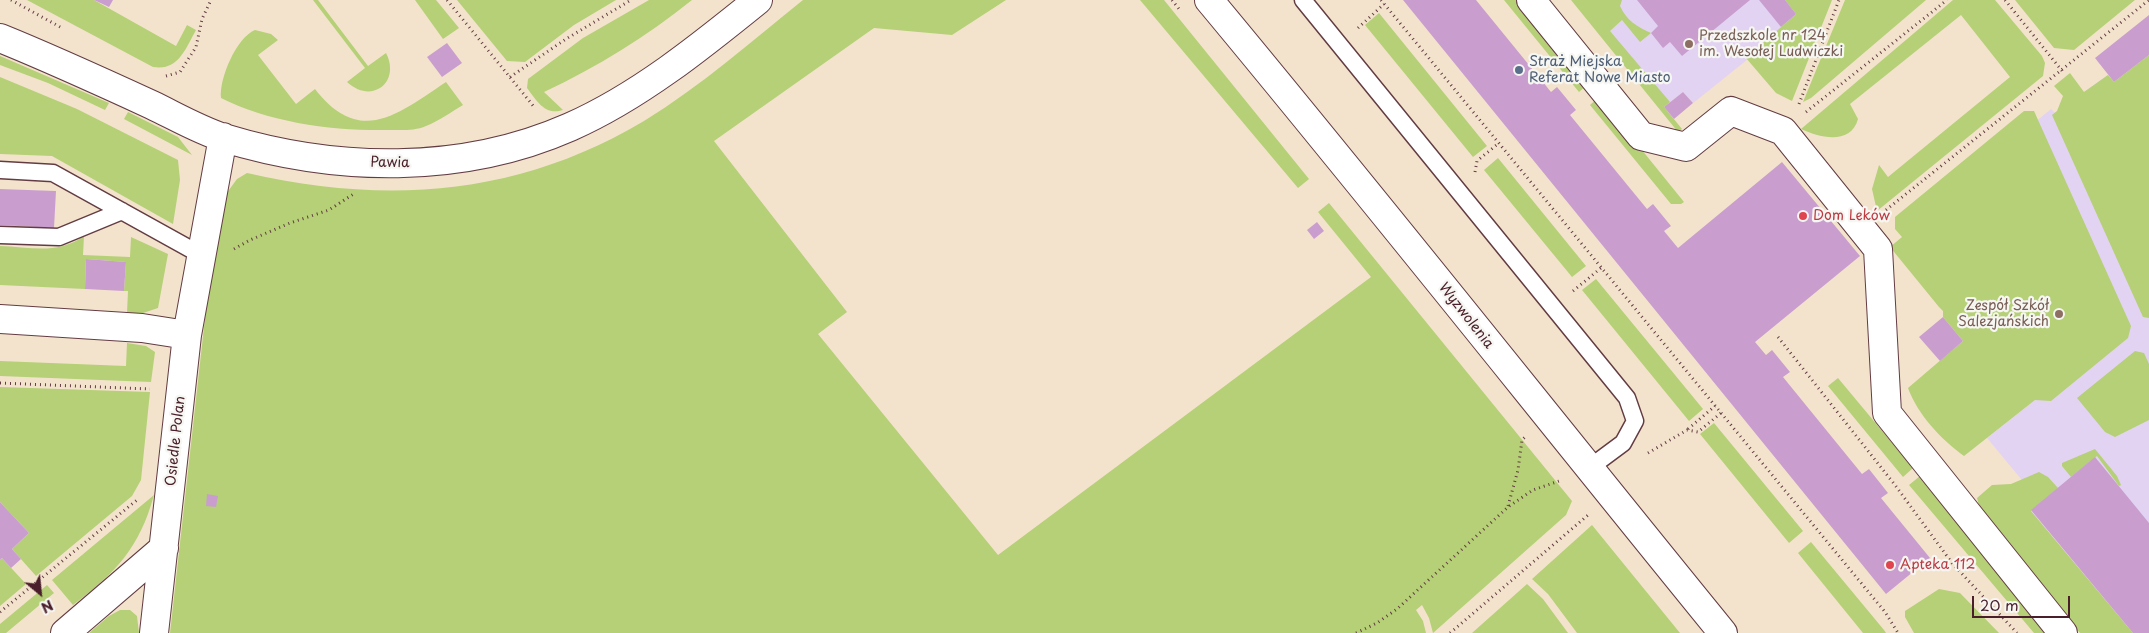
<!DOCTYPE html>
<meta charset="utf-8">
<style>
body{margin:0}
#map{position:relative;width:2149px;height:633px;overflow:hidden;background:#f3e3cc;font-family:"Playpen Sans",sans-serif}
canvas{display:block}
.north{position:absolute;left:15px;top:568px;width:50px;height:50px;-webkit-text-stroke:4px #f6f6f2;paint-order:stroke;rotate:152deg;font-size:14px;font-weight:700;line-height:20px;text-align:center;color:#4a1f2b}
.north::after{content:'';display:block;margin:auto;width:18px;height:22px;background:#4a1f2b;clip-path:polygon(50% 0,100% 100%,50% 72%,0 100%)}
.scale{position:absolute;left:1972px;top:596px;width:98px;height:22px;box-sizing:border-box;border:2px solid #4a1f2b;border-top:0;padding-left:6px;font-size:15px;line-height:18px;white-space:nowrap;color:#4a1f2b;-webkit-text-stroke:4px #f6f6f2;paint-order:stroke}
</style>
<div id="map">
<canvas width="2149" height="633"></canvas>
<div class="north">N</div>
<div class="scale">20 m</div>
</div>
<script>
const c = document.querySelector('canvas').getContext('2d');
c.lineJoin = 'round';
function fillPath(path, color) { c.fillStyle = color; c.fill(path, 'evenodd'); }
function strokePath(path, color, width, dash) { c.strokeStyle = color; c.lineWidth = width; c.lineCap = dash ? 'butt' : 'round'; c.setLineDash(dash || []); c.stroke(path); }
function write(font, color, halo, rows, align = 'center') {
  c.font = font + ' "Playpen Sans",sans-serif'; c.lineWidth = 4.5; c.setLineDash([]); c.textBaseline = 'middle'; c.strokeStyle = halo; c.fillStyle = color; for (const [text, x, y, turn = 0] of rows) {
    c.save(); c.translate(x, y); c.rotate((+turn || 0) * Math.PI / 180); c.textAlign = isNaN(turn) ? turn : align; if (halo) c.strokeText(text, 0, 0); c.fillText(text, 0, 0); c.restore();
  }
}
const built = new Path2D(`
 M1576,0H1810L1788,27L1697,100L1693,103L1683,92L1664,107Z
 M2149,55V633H2133L2031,511L2040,502L1987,438L2035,400L1902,231L2051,109L2055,113L2057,111L2108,75L2114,82Z`);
const green = new Path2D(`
 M27,0H94L176,46L187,25L196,30C185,50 178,71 153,67Z
 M313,0H318L368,66L386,53C401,82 372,105 347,82L365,68Z
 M415,0H436L459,28L443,39Z
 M457,0H616L574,25L525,62L507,61Z
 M649,0H692C646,37 597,67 544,92L563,110C545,116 537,101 527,88L528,79L583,38Z
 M803,0H1006L952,35L874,28L714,141L847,312L818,334L998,555L1371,277L1318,212L1329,203L1572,501L1566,515L1433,633L1429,618L1422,605L1416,610L1423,621L1426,633H170L211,264L223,198L237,179L247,173C387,205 518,196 644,121C701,86 752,41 803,0Z
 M1140,0H1164L1309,179L1298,188Z
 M1504,0H1519L1588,84L1579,92Z
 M1571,0H1622L1620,6C1627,21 1636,26 1651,33L1640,42L1622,20L1610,31L1670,102L1664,107L1682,129L1678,132Z
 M1785,0H1832L1792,101L1776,93L1746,58L1796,14Z
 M1845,0H1926L1811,98L1803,102Z
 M1953,0H1995L2042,56L2045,63L2043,76L1877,211L1872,189L1879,165L1888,177L2010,77L1961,15L1850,104L1858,119C1851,145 1820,138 1801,129Z
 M2015,0H2135L2074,50L2054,48Z
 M1379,13L1487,146L1473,157L1365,25Z
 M255,30L271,34L278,40L258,55L296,104L315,89C360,147 398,114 446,82L463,105C451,112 439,121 426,126C415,131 401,130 389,130C333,131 271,123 221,98C219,79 236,38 255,30Z
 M2149,55V318L2143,317L2052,115L2057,111L2063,96L2054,86L2070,73L2084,92L2108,75L2114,82Z
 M0,56L109,103L105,110L48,83L0,65Z
 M0,77L77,109L178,160L180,180L173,224L52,156L0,154Z
 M1599,97L1684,202L1681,204H1671L1590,105Z
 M2024,111H2034L2131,326L2128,338L2051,401L2035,400L1964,456C1941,439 1918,415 1908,388L1963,341L1943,317V311L1939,307L1890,247L1902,237L1895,229V217Z
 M128,112L178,137L192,155L124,119Z
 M1498,158L1586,266L1572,277L1484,170Z
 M84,236L83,255L130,257L131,237L168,254L158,308L143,313H127L128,291H124L126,262L86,259L85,289L0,285V246C31,247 57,255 84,236Z
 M1596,279L1703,409L1689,421L1582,290Z
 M127,343L146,346L155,352L151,382L0,376V361L126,366Z
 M2135,351L2144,353L2149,364V420L2115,437L2105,432L2077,398Z
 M1838,378L1913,468L1903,477L1828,386Z
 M0,387L150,392L141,480L132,496L36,576L12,549L29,533L0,502Z
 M1714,423L1803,531L1789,543L1700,434Z
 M2095,449L2117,476L2121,485L2119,486L2097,456L2071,477L2062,466V463Z
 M2039,472L2048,477L2058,488L2031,511L2133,633H2080L1981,513L1977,498L1992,485L2011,484Z
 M1920,476L2048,633H2034L1909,485Z
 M154,495C139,549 116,572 73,605L52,580Z
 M1592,525L1680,633H1577L1548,594L1532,579Z
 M1811,542L1884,630L1886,633H1863L1798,553Z
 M2,558L26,584L0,606V560Z
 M1527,584L1543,599L1568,633H1472Z
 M47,585L54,593L6,633H0V624Z
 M1939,589L1960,593L1999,633H1914L1905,617V611Z
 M120,610H130L137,616L139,633H89L109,616Z`);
const building = new Path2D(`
 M94,0H113L109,7Z
 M1403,0H1476L1551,92L1557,87L1576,110L1570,115L1647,209L1653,204L1671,226L1664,231L1678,248L1782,162L1860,256L1755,342L1766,355L1772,350L1790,372L1783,377L1862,474L1869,469L1888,493L1881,498L1930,558L1886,594Z
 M1637,0H1750L1682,56L1670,42L1663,48L1651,33L1658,26Z
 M1759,0H1785L1796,14L1781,27Z
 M2149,15V55L2114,82L2095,58Z
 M447,43L462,63L442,77L427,57Z
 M1683,92L1693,103L1674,119L1664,107Z
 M0,189L56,191L54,228L0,225Z
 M1317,222L1324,231L1314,239L1307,230Z
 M86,259L126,262L124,291L85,289Z
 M1943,317L1963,341L1940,361L1919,337Z
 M2095,457L2149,523V633H2133L2031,510Z
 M207,494L218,496L216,507L206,506Z
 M0,502L29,533L12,549L21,559L11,568L2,558L0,560Z`);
const path = new Path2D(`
 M11,0L62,28
 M447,0L535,108
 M1172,0L1179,9
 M1381,0L1885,612L1898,633
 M2005,0L2063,72
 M1358,28L1384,4
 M166,76L180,72L196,47L202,19L211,0
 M510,77L566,39L631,0
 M1799,104L1839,0
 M1806,112L1947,0
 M1475,172L1477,161L1499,143
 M1886,210L2149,0
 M234,249L250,240L290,223L329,210L355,193
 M1573,291L1601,268
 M1778,337L1895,485L1952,563L2017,633
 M0,383L150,389
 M1688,429L1715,406
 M1648,453L1687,430L1698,432L1721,413
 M1508,506L1518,470L1522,440L1526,436
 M0,612L137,500
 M1356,633L1377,623L1397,609L1508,507L1533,490L1562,480
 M1450,633L1588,515`);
const lane = new Path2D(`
 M1303,0L1627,398L1635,421L1623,443L1588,469
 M0,170L53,173L201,255
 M0,235L59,237L122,211`);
const street = new Path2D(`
 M1209,0C1383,209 1551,422 1723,633
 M1531,0L1641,136L1686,147L1731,111L1783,131L1878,249L1887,413L2063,633
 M0,38C52,59 102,82 152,105C175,116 199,130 224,138C336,172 461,175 570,127C638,97 700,47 758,0
 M0,319L142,328L187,335
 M65,633L164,548
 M154,633L187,335L223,137`);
const markers = [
 [1689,44,5,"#8d6e63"],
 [1519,70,5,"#5c6f8a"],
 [1803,216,5,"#e0444e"],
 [2059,314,5,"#8d6e63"],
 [1890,565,5,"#e0444e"]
];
const educationNames = [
 ["Przedszkole nr 124",1699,36],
 ["im. Wesołej Ludwiczki",1699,52],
 ["Zespół Szkół",2049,306,"right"],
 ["Salezjańskich",2049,322,"right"]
];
const serviceNames = [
 ["Straż Miejska",1529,62],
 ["Referat Nowe Miasto",1529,78]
];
const streetNames = [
 ["Pawia",390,163,1],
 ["Wyzwolenia",1466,316,52],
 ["Osiedle Polan",176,441,-84]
];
const healthNames = [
 ["Dom Leków",1813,216],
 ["Apteka 112",1900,565]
];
fillPath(built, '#e3d3f2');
fillPath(green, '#b5d076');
fillPath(building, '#c99ecf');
strokePath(lane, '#633c43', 19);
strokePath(street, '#633c43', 30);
strokePath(path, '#633c43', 3, [1, 4]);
strokePath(lane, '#fff', 16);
strokePath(street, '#fff', 28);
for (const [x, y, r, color] of markers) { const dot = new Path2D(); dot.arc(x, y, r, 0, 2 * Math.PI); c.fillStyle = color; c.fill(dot); strokePath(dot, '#f6f6f2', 2); }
write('14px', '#785e54', '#f6f6f2', educationNames, 'left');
write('14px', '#4e5e75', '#f6f6f2', serviceNames, 'left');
write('14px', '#4a1f2b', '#f6f6f2', streetNames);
write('14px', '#be3a42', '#f6f6f2', healthNames, 'left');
</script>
